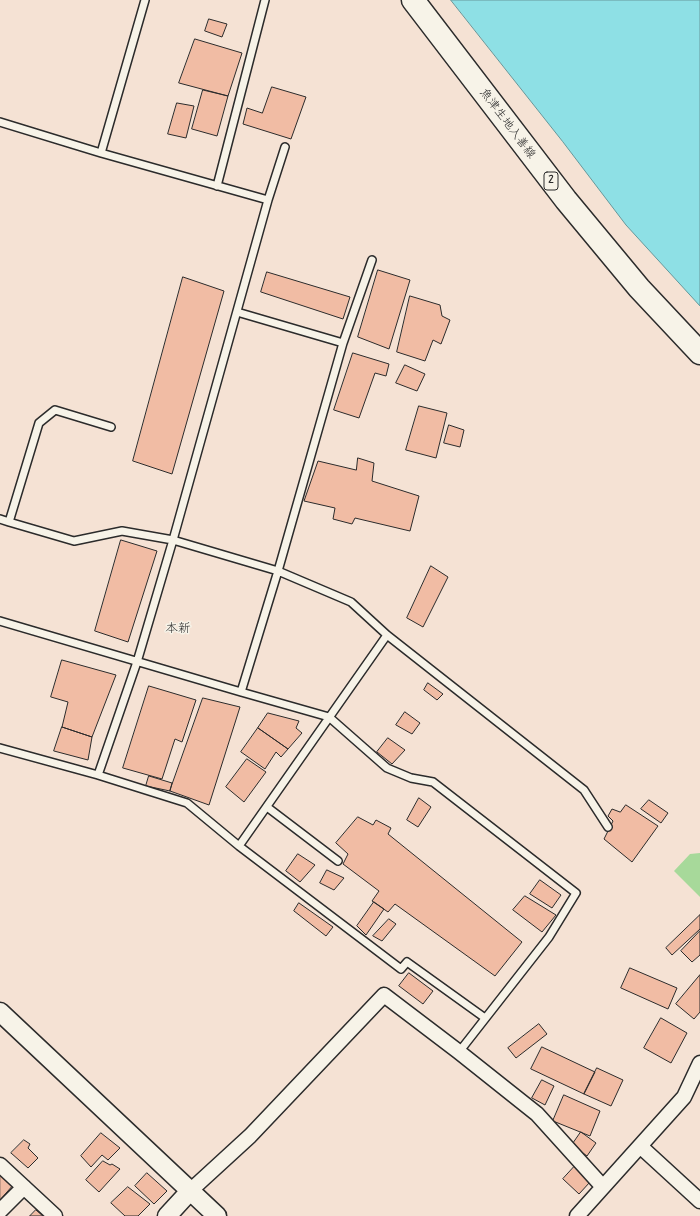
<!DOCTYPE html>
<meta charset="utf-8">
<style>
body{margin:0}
canvas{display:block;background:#f5e2d4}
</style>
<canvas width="700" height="1216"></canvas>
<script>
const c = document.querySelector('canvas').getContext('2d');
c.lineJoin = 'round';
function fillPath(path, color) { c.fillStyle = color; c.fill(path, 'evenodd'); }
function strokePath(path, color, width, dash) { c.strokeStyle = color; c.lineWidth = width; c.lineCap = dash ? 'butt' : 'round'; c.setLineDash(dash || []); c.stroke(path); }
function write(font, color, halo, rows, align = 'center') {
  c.font = font + ' Mynerve,"Klee One",sans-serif'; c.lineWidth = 3; c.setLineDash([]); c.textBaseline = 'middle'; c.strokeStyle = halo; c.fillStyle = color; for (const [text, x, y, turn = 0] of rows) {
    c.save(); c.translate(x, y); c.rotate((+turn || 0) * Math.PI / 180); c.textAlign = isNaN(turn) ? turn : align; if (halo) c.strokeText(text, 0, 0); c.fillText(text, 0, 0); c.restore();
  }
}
const green = new Path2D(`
 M700,853V897L674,871L690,854Z`);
const water = new Path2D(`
 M451,0H700V306L626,225L563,142Z`);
const building = new Path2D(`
 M209,19L227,24L222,37L205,31Z
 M195,39L242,53L228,96L179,83Z
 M272,87L306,97L291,139L243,124L247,108L262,113Z
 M203,90L228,96L217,136L192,129Z
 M177,103L194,106L186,138L168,134Z
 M378,270L410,280L389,349L358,337Z
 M267,272L350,297L343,319L261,292Z
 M183,277L224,291L172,474L133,461Z
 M410,296L440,305L442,316L450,320L441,344L433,340L425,361L397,352Z
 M353,353L389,364L386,376L375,373L359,418L334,410Z
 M405,365L425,374L417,391L396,383Z
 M419,406L447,413L436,458L406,450Z
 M449,425L464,430L460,447L444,443Z
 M358,458L374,463L372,481L419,496L410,531L355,518L352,524L333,519L335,508L304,501L318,461L356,470Z
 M121,540L157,551L128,642L95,631Z
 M431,566L448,577L423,627L407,618Z
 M62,660L116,675L92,737L62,727L68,702L51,697Z
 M428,683L443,694L437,700L424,690Z
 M149,686L196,700L182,742L175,739L162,779L123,768Z
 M203,698L240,707L209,805L170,791Z
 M405,712L420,723L412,734L396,725Z
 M268,713L299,721L296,728L302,733L288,749L258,728Z
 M62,727L92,737L88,760L54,751Z
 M258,728L288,749L281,757L276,752L265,769L241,752Z
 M388,738L405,750L392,764L377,752Z
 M247,759L266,772L244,802L226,787Z
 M149,776L172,783L170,791L146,786Z
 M419,798L431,807L418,827L407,820Z
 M649,800L668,813L661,823L641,809Z
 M626,805L658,826L632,862L604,839L613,821L608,816L612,809L620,812Z
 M358,817L373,825L376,820L391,828L388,834L522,942L495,976L395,904L388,912L372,901L379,891L343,864L348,854L336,843Z
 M298,854L315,865L300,882L286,871Z
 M327,870L344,878L334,890L320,883Z
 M540,880L561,895L552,908L530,894Z
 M525,896L556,915L542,932L513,910Z
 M374,902L384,909L366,935L357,926Z
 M299,903L333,927L326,936L294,911Z
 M700,915V929L672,955L666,948Z
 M389,919L396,924L382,941L373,936Z
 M700,931V955L692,962L681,951Z
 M630,968L677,988L668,1009L621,988Z
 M409,973L433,991L423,1004L399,986Z
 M700,975V1012L694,1019L676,1004Z
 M661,1018L687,1033L671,1063L644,1048Z
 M539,1024L547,1034L516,1058L508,1048Z
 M542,1047L595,1072L584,1094L531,1069Z
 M597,1068L623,1080L611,1106L584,1094Z
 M542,1080L554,1086L545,1105L532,1098Z
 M564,1095L600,1111L590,1136L553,1121Z
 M581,1132L596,1143L587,1156L572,1145Z
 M101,1133L120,1148L108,1160L102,1155L91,1167L81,1156Z
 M24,1140L30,1144L28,1148L38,1158L28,1168L11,1153Z
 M103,1161L110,1165L112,1164L120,1169L99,1192L86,1180Z
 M574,1167L590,1182L579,1194L563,1179Z
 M0,1171L14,1184L0,1200Z
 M147,1173L167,1191L154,1204L135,1186Z
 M128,1187L150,1204L138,1216H125L111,1203Z
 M36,1210L43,1216H30Z`);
const service = new Path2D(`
 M0,122L101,153L268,200L173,540L137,662L98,775
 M101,153L145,0
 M217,186L265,0
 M268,200L285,147
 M343,343L372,260
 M0,519L9,522L39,423L55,410L111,427
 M9,522L74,541L122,531L173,540L278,571L351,602L387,635L584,790L608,827
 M0,621L241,692L278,571L343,343L237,312
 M241,692L329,717L387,768L411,778L433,782L576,893L549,937L459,1052
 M0,748L98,775L187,803L239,846L401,969L407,962L485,1018
 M267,807L338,861
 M239,846L387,635`);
const minor = new Path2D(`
 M640,1146L700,1201
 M0,1165L55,1216
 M190,1191L250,1136L384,995L459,1052L537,1114L603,1187
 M0,1211L24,1187
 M577,1216L684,1097L700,1063`);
const tertiary = new Path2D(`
 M0,1012L217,1216
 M167,1216L190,1191`);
const primary = new Path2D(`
 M413,0L566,200L639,288L700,353`);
const shields = [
 [551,181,14]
];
const shieldNames = [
 ["2",551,181]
];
const streetNames = [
 ["魚津生地入善線",507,124,53]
];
const neighbourhoodNames = [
 ["本新",178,629]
];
fillPath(green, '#a7d99a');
fillPath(water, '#8ee0e5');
strokePath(water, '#66989b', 1);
fillPath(building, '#f1bca4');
strokePath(building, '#2b2b2b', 1);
strokePath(service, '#2b2b2b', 10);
strokePath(minor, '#2b2b2b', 17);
strokePath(tertiary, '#2b2b2b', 21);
strokePath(primary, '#2b2b2b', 25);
strokePath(service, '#f7f3e8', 7);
strokePath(minor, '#f7f3e8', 14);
strokePath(tertiary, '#f7f3e8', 18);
strokePath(primary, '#f7f3e8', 22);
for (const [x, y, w] of shields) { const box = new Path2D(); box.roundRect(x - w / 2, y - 9, w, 18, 3); c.fillStyle = '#f7f3e8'; c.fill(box); strokePath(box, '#2b2b2b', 1); }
write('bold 11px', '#2b2b2b', null, shieldNames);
write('12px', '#2b2b2b', '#f7f3e8', streetNames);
write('13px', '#2b2b2b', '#f7f3e8', neighbourhoodNames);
</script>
